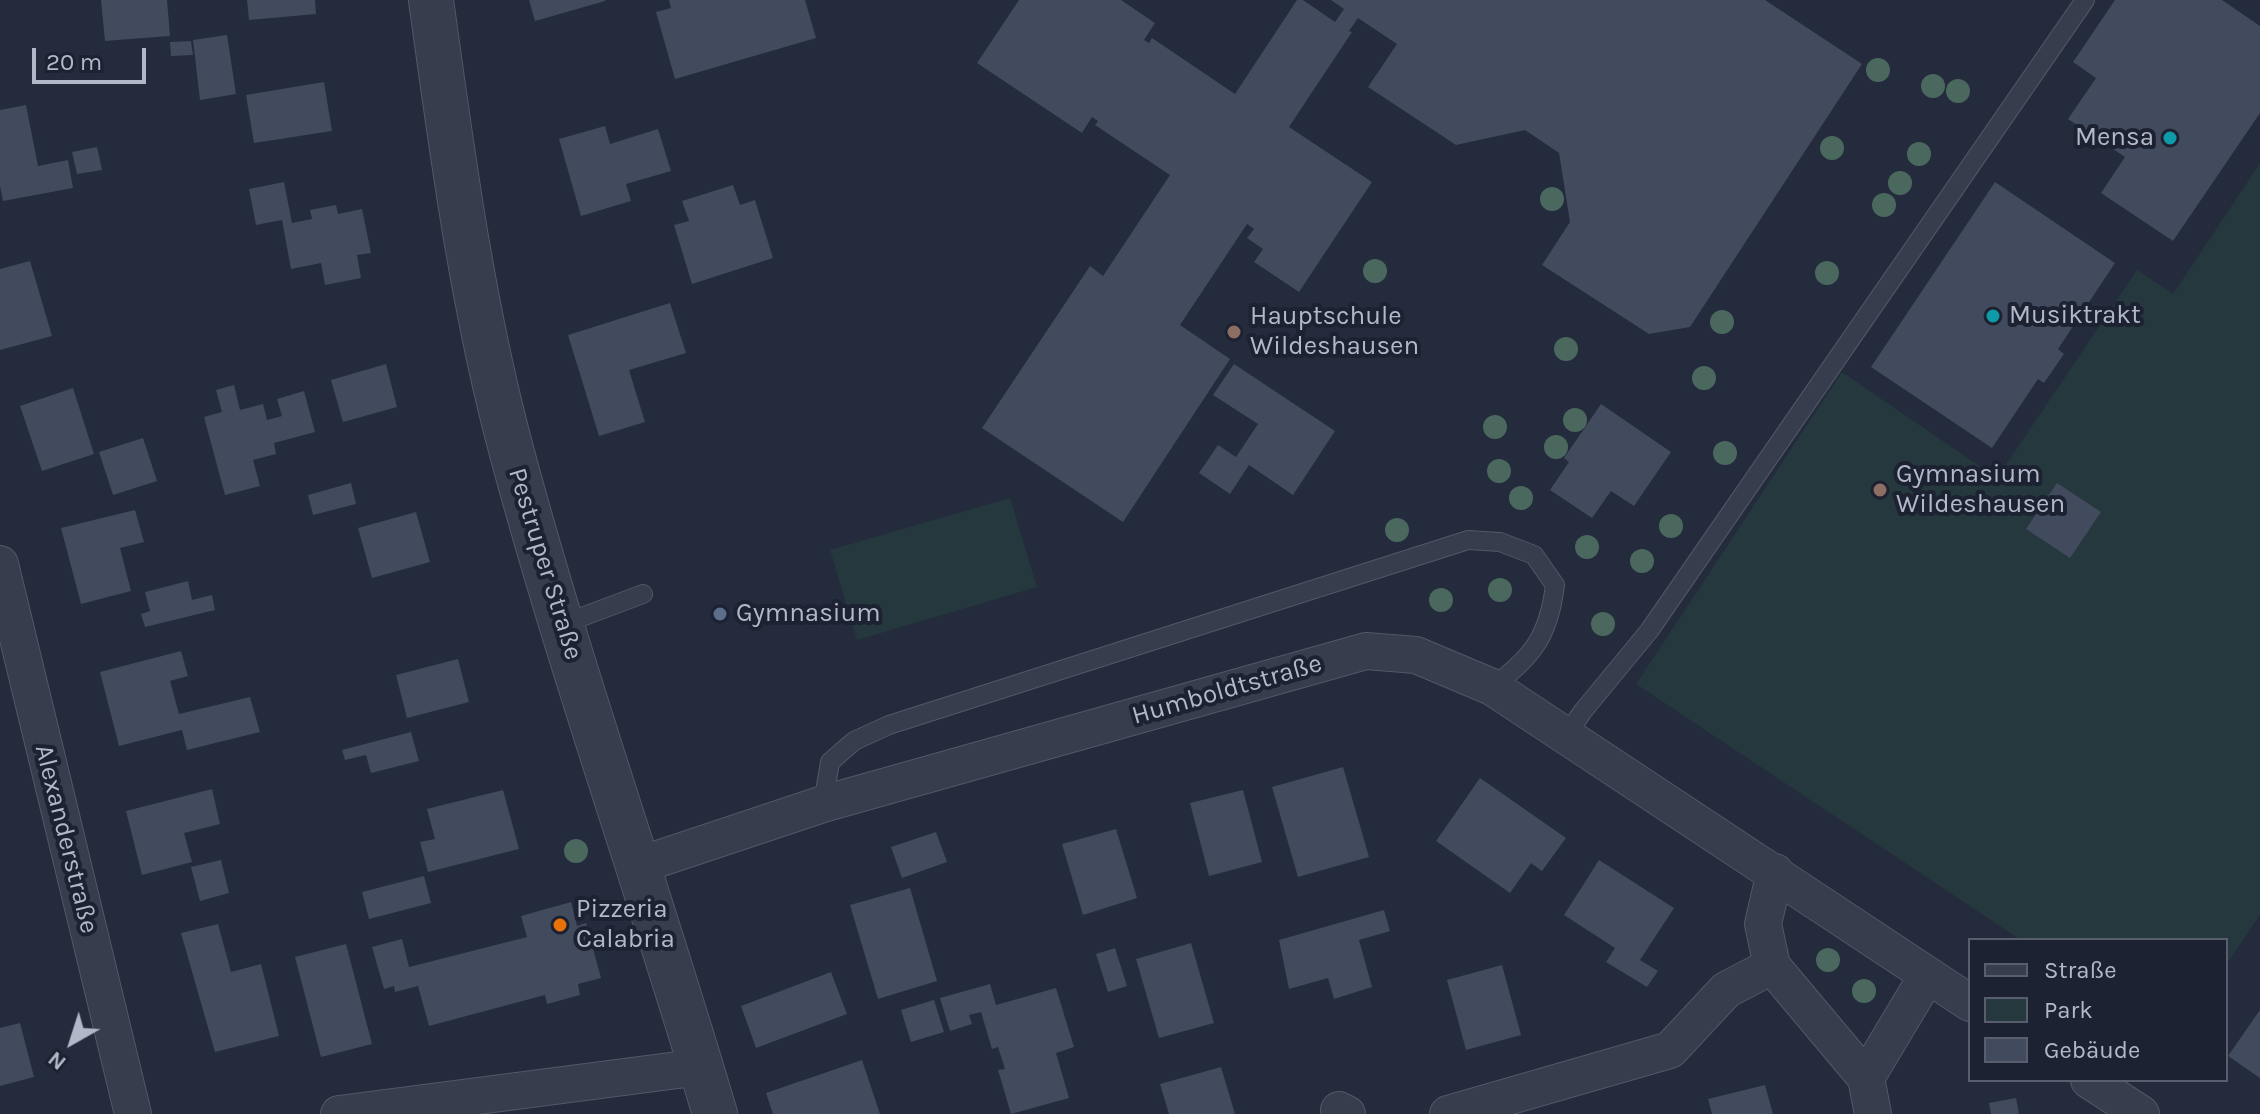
<!DOCTYPE html>
<meta charset="utf-8">
<style>
body{margin:0}
#map{position:relative;width:2260px;height:1114px;overflow:hidden;background:#232b3c;font-family:Karla,sans-serif}
canvas{display:block}
.legend{position:absolute;left:1968px;top:938px;width:260px;height:144px;box-sizing:border-box;background:#1c2231;border:2px solid #585e6d;margin:0;padding:10px 14px;list-style:none;font-size:24px;color:#b2b8c8}
.legend li{display:flex;align-items:center;gap:16px;height:40px}
.legend b{width:40px;border:2px solid #585e6d}
.north{position:absolute;left:32px;top:1002px;width:80px;height:80px;-webkit-text-stroke:6px #1c2231;paint-order:stroke;rotate:219deg;font-size:22px;font-weight:700;line-height:32px;text-align:center;color:#b2b8c8}
.north::after{content:'';display:block;margin:auto;width:28px;height:36px;background:#b2b8c8;clip-path:polygon(50% 0,100% 100%,50% 72%,0 100%)}
.scale{position:absolute;left:32px;top:48px;width:114px;height:36px;box-sizing:border-box;border:4px solid #b2b8c8;border-top:0;padding-left:10px;font-size:24px;line-height:28px;white-space:nowrap;color:#b2b8c8;-webkit-text-stroke:6px #1c2231;paint-order:stroke}
</style>
<div id="map">
<canvas width="2260" height="1114"></canvas>
<ul class="legend">
<li><b style="height:10px;background:#363d4c"></b>Straße</li>
<li><b style="height:22px;background:#25383d"></b>Park</li>
<li><b style="height:22px;background:#424a5e"></b>Gebäude</li>
</ul>
<div class="north">N</div>
<div class="scale">20 m</div>
</div>
<script>
const c = document.querySelector('canvas').getContext('2d');
c.lineJoin = 'round';
function fillPath(path, color) { c.fillStyle = color; c.fill(path, 'evenodd'); }
function strokePath(path, color, width, dash) { c.strokeStyle = color; c.lineWidth = width; c.lineCap = dash ? 'butt' : 'round'; c.setLineDash(dash || []); c.stroke(path); }
function write(font, color, halo, rows, align = 'center') {
  c.font = font + ' Karla,sans-serif'; c.lineWidth = 8; c.setLineDash([]); c.textBaseline = 'middle'; c.strokeStyle = halo; c.fillStyle = color; for (const [text, x, y, turn = 0] of rows) {
    c.save(); c.translate(x, y); c.rotate((+turn || 0) * Math.PI / 180); c.textAlign = isNaN(turn) ? turn : align; if (halo) c.strokeText(text, 0, 0); c.fillText(text, 0, 0); c.restore();
  }
}
const green = new Path2D(`
 M2260,163V915L2226,965V940H2021L1636,684L1842,372L1997,478L2137,270L2173,294Z
 M1010,498L1037,587L857,640L830,550Z`);
const building = new Path2D(`
 M101,0H167L170,36L105,41Z
 M247,0H315L316,14L249,20Z
 M529,0H605V1L535,21Z
 M669,0H805L816,38L675,79L656,12L671,8Z
 M1019,0H1121L1155,23L1144,40L1149,43L1152,38L1235,94L1297,0H1303L1335,22L1344,9L1331,0H1765L1862,64L1690,327L1649,334L1542,265L1570,222L1559,153L1525,130L1456,145L1368,87L1397,44L1358,18L1349,31L1352,32L1289,127L1372,182L1299,292L1254,262L1263,249L1247,238L1254,229L1247,224L1180,325L1230,359L1123,522L982,428L1090,266L1103,276L1170,175L1095,125L1098,121L1092,117L1082,133L977,63Z
 M2115,0H2222L2260,26V113L2173,241L2101,193L2125,157L2068,119L2096,78L2073,62Z
 M227,35L236,94L200,100L193,40Z
 M191,41L193,55L171,56L170,42Z
 M324,82L332,131L254,143L246,95Z
 M26,105L38,166L68,160L73,188L3,201L0,186V110Z
 M605,126L610,144L658,129L671,171L626,184L631,201L581,216L559,139Z
 M97,147L102,170L77,174L72,152Z
 M284,182L292,223L312,219L310,210L336,205L338,214L362,209L371,253L357,255L361,278L325,285L321,263L291,269L282,220L256,225L249,189Z
 M1995,182L2115,263L2058,349L2064,354L2044,383L2038,379L1992,448L1871,367Z
 M733,185L740,205L755,200L773,258L692,284L674,225L689,221L682,201Z
 M30,261L52,336L0,350V269Z
 M670,303L686,353L629,370L645,422L599,436L568,335Z
 M386,364L397,407L343,422L331,380Z
 M1234,364L1335,431L1293,495L1249,465L1230,494L1199,473L1218,445L1236,457L1258,424L1213,395Z
 M234,385L240,410L263,404L267,420L282,416L277,399L304,391L315,432L274,443L276,454L253,460L260,486L225,495L204,417L222,412L216,390Z
 M73,388L94,454L42,471L20,406Z
 M1601,404L1671,452L1634,506L1611,491L1592,518L1550,490L1569,462L1564,458Z
 M143,438L157,481L113,495L99,452Z
 M351,483L356,504L313,515L308,495Z
 M2057,483L2101,512L2070,558L2026,529Z
 M135,510L144,542L120,548L131,591L81,604L61,528Z
 M416,512L430,562L372,578L358,528Z
 M188,581L192,600L212,595L215,610L145,627L141,614L150,611L145,592Z
 M181,651L188,676L170,681L179,714L250,697L260,732L187,750L182,730L119,746L100,672Z
 M458,659L469,702L407,718L396,675Z
 M411,732L419,761L371,773L366,755L345,760L342,750Z
 M1343,767L1369,857L1298,877L1272,787Z
 M1480,778L1566,838L1542,871L1531,863L1510,893L1436,841Z
 M212,789L220,824L184,833L192,862L142,875L126,811Z
 M503,790L519,849L428,872L420,842L435,839L427,809Z
 M1243,790L1262,862L1209,876L1190,803Z
 M1116,829L1137,898L1083,915L1062,844Z
 M936,832L947,862L902,878L891,847Z
 M221,860L229,893L200,901L191,867Z
 M1599,860L1674,908L1640,960L1658,971L1647,987L1606,962L1615,948L1564,915Z
 M424,876L431,903L369,919L362,892Z
 M910,888L937,981L878,999L850,905Z
 M571,902L577,926L586,923L601,978L578,984L580,995L547,1004L545,995L429,1026L418,986L395,992L394,986L384,989L372,947L402,939L409,967L527,937L521,916Z
 M1384,910L1390,931L1359,940L1372,987L1334,999L1328,978L1289,989L1279,940Z
 M218,924L231,972L261,964L279,1036L215,1052L181,933Z
 M1191,943L1214,1023L1159,1038L1136,959Z
 M346,944L372,1044L321,1057L295,957Z
 M1115,948L1127,986L1108,992L1096,954Z
 M1502,965L1521,1035L1466,1050L1447,980Z
 M831,972L847,1014L756,1048L741,1006Z
 M990,984L996,1005L1056,988L1074,1047L1056,1053L1069,1098L1011,1114L998,1070L1005,1069L998,1047L992,1049L981,1012L969,1015L972,1024L950,1031L940,998Z
 M934,1000L944,1032L911,1042L901,1010Z
 M2260,1010V1078L2228,1056Z
 M20,1023L34,1077L0,1086V1028Z
 M862,1060L880,1114H773L766,1093Z
 M1221,1067L1235,1114H1169L1160,1084Z
 M1765,1085L1773,1114H1712L1708,1099Z
 M2016,1098L2019,1114H1991L1989,1103Z`);
const service = new Path2D(`
 M563,624L643,594
 M1565,737L1583,711L1649,631L2085,0
 M823,804L830,762L854,741L889,725L1468,540L1500,542L1534,555L1555,585C1549,635 1533,657 1492,687`);
const minor = new Path2D(`
 M0,564L133,1114
 M637,866L823,804L1366,651L1416,655L1492,687L1970,1003
 M1775,872L1763,924L1772,966L1866,1078
 M2089,1080L2141,1114
 M1339,1110L1347,1114
 M339,1114L701,1067
 M1448,1114L1670,1050L1726,990L1772,966
 M1873,1114L1866,1078L1927,976`);
const tertiary = new Path2D(`
 M431,0C452,152 472,305 512,453C572,676 650,893 715,1114`);
const trees = [
 [1878,70],
 [1933,86],
 [1958,91],
 [1832,148],
 [1919,154],
 [1900,183],
 [1552,199],
 [1884,205],
 [1375,271],
 [1827,273],
 [1722,322],
 [1566,349],
 [1704,378],
 [1575,420],
 [1495,427],
 [1556,447],
 [1725,453],
 [1499,471],
 [1521,498],
 [1671,526],
 [1397,530],
 [1587,547],
 [1642,561],
 [1500,590],
 [1441,600],
 [1603,624],
 [576,851],
 [1828,960],
 [1864,991]
];
const markers = [
 [2170,138,8,"#0f9aa8"],
 [1993,316,8,"#0f9aa8"],
 [1234,332,8,"#8d6e63"],
 [1880,490,8,"#8d6e63"],
 [720,614,8,"#5c6f8a"],
 [560,925,8,"#e8710a"]
];
const poiNames = [
 ["Mensa",2154,138,"right"],
 ["Musiktrakt",2009,316],
 ["Hauptschule",1250,317],
 ["Wildeshausen",1250,347],
 ["Gymnasium",1896,475],
 ["Wildeshausen",1896,505],
 ["Gymnasium",736,614],
 ["Pizzeria",576,910],
 ["Calabria",576,940]
];
const streetNames = [
 ["Pestruper Straße",545,564,73],
 ["Humboldtstraße",1227,690,-16],
 ["Alexanderstraße",66,839,76]
];
fillPath(green, '#25383d');
fillPath(building, '#424a5e');
strokePath(service, '#525867', 20);
strokePath(minor, '#525867', 38);
strokePath(tertiary, '#525867', 46);
strokePath(service, '#363d4c', 18);
strokePath(minor, '#363d4c', 36);
strokePath(tertiary, '#363d4c', 44);
c.fillStyle = '#4a685e';
for (const [x, y] of trees) { c.beginPath(); c.arc(x, y, 12, 0, 2 * Math.PI); c.fill(); }
for (const [x, y, r, color] of markers) { const dot = new Path2D(); dot.arc(x, y, r, 0, 2 * Math.PI); c.fillStyle = color; c.fill(dot); strokePath(dot, '#1c2231', 3); }
write('26px', '#b2b8c8', '#1c2231', poiNames, 'left');
write('26px', '#b2b8c8', '#1c2231', streetNames);
</script>
